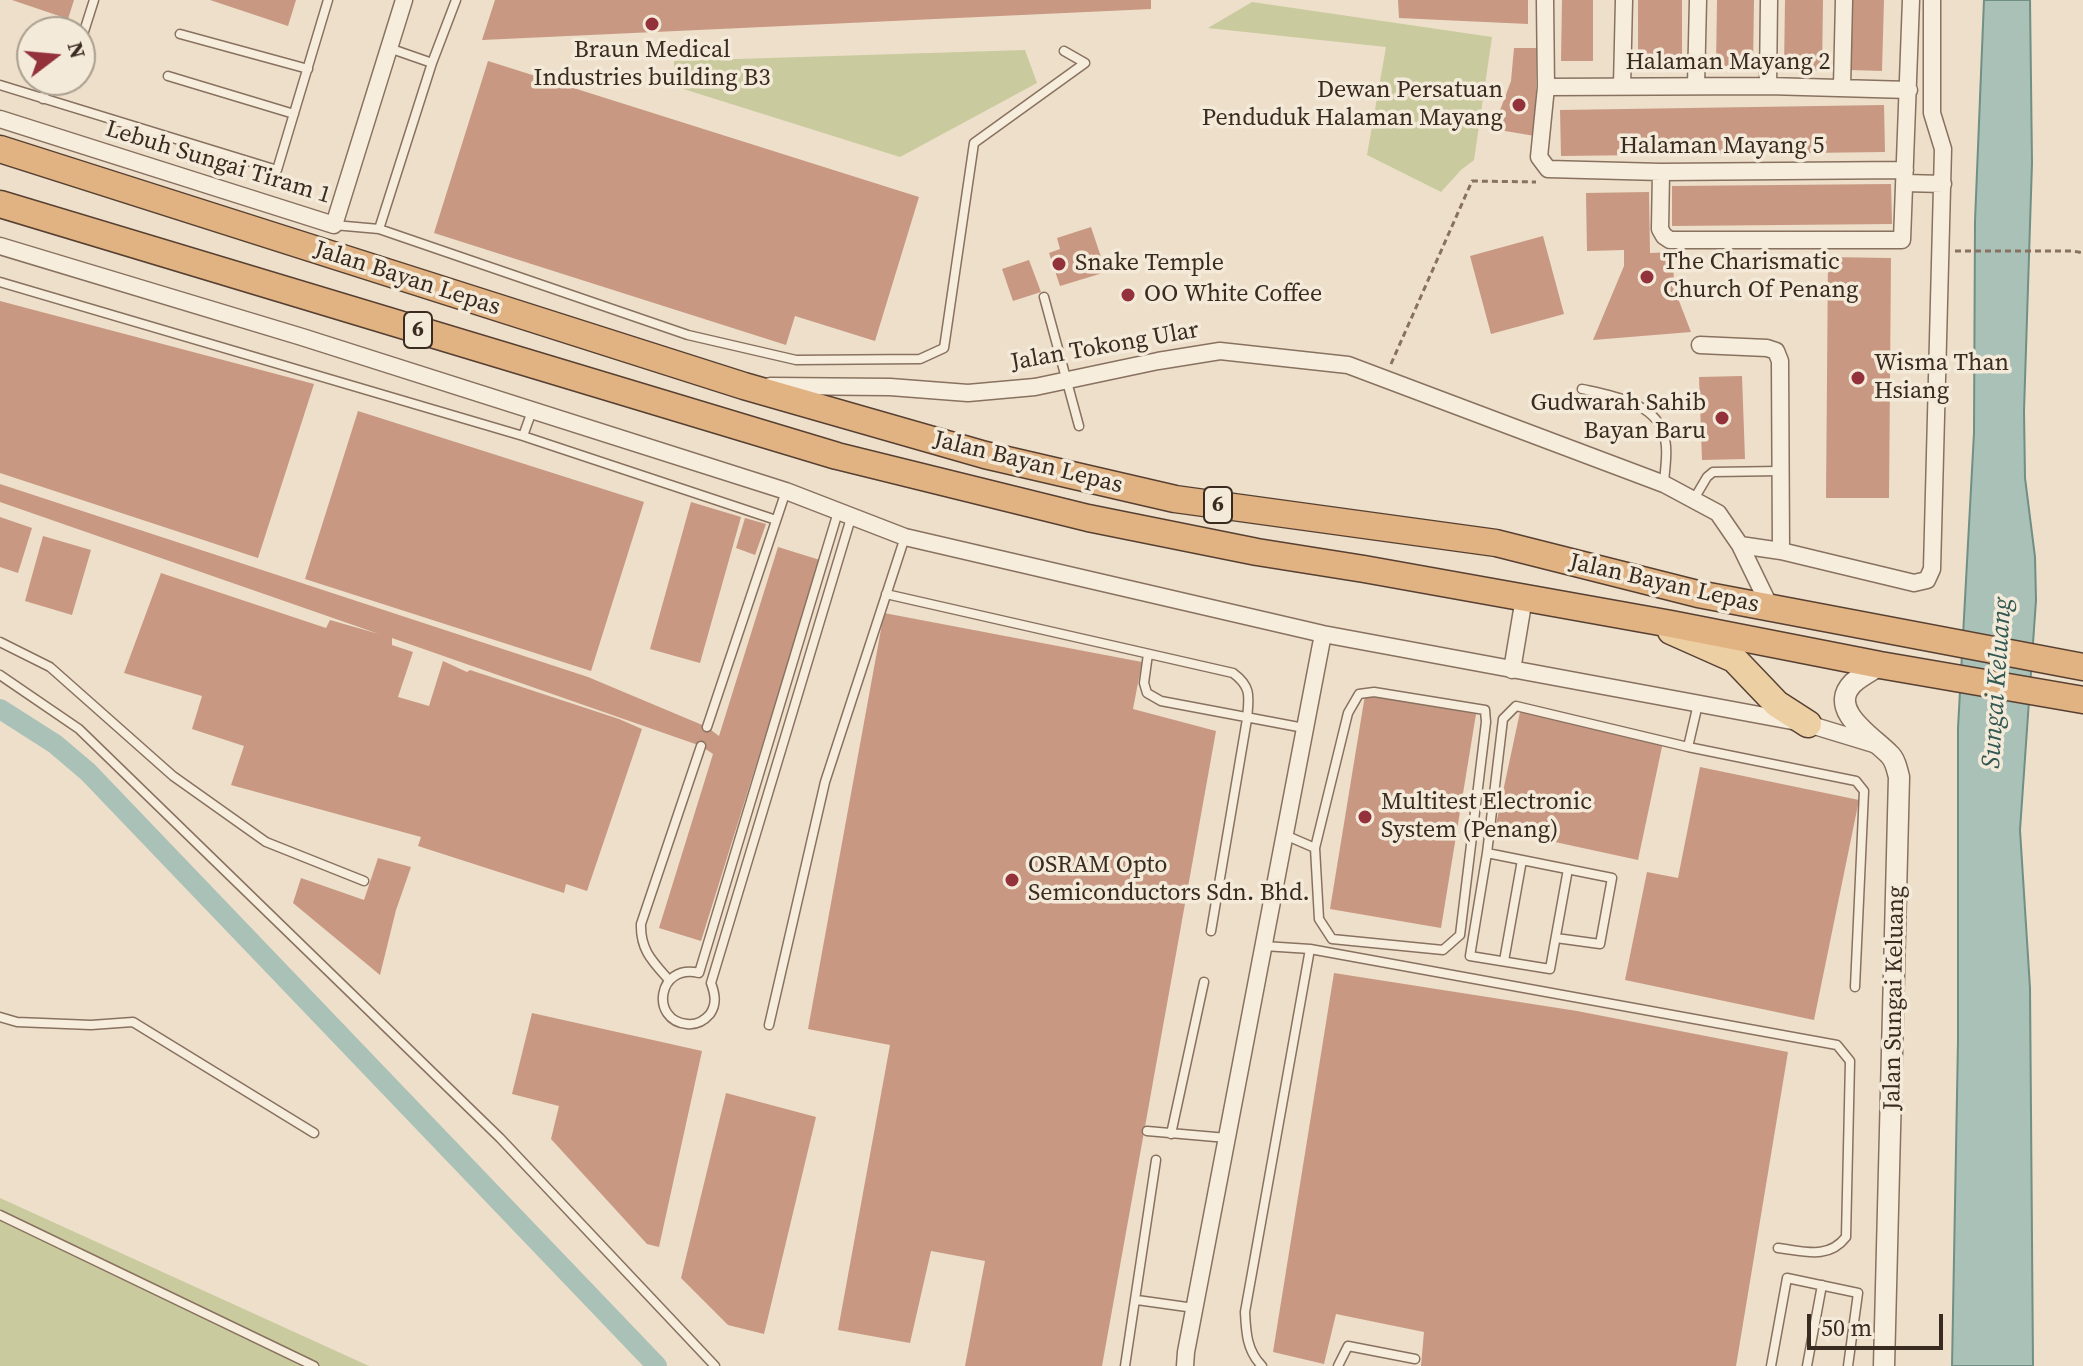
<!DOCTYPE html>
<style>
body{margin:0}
#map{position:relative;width:2083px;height:1366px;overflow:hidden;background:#eddfc9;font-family:"Source Serif 4",serif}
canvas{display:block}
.north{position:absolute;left:16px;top:16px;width:80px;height:80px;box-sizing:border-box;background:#f4ead9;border:2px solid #aa9e8f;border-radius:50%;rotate:74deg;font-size:22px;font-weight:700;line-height:32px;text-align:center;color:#3a2b21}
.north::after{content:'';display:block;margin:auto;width:28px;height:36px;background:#94323c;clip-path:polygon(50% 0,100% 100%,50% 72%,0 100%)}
.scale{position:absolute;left:1807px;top:1314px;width:136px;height:36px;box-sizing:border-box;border:4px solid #3a2b21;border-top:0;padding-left:10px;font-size:24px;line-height:28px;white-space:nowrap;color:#3a2b21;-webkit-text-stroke:6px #f4ead9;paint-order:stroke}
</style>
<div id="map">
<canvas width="2083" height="1366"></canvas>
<div class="north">N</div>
<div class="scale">50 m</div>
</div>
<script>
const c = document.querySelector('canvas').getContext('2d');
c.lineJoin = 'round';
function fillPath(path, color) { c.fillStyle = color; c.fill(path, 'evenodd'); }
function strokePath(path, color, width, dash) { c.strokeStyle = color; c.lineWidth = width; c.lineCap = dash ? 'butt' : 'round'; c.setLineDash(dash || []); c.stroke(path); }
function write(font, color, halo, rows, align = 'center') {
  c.font = font + ' "Source Serif 4",serif'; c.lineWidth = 7; c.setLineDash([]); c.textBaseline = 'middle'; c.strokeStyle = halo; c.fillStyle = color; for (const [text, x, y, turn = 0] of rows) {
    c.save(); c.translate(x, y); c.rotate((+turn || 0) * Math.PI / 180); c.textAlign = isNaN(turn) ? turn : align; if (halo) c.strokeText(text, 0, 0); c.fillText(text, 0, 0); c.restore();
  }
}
const green = new Path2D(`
 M1252,2L1492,37L1474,160L1461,170L1441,192L1367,155L1386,47L1208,28Z
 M1025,50L1037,83L900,157L674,86V61Z
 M0,1198L369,1366H0Z`);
const water = new Path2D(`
 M1984,0H2030L2032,163L2024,411L2025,478L2035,557L2036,600L2020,830L2030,988L2033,1366H1952L1958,1041V728L1974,433L1975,221Z`);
const canal = new Path2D(`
 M0,709L55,744L88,772L657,1366`);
const building = new Path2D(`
 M12,0H74L68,19Z
 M210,0H296L288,26Z
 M495,0H1151V9L482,40Z
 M1398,0H1528V24L1399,18Z
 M1562,0H1593V61H1561Z
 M1638,0H1682V64H1638Z
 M1717,0H1754L1753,67L1716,66Z
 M1785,0H1823L1822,71L1784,70Z
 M1852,0H1884L1882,71L1850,70Z
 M1514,48H1537L1535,136L1493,129L1511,81Z
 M488,61L919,197L875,341L795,316L786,345L434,233Z
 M1884,105L1885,152L1561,156L1560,110Z
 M1891,184L1892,224L1672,226V186Z
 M1649,192L1650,253L1673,252L1674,288L1691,332L1593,340L1624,266V250L1587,251L1586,193Z
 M1091,227L1106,272L1060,286L1049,253L1060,249L1057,238Z
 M1543,236L1564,314L1491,334L1470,256Z
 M1828,257L1891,258L1889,498H1826Z
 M1029,260L1041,292L1013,301L1002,269Z
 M0,301L314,384L258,558L0,473Z
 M1742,376L1745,459L1702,460L1699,377Z
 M358,411L644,502L591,671L305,579Z
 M0,484L588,677L707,727L719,736L778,547L820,560L701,941L659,928L713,754L701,746L392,638V645L413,652L398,697L429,706L443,661L467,672L470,670L619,719L642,729L587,891L566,884L564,893L418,846L421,837L231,785L244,746L192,729L202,696L124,673L161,573L326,628L330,620L379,634L0,502Z
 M691,502L741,517L700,663L650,649Z
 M0,517L32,528L18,573L0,567Z
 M745,518L766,524L755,555L736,548Z
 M43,536L91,550L72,615L25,601Z
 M884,613L1142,662L1133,709L1216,731L1102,1366H965L985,1261L931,1251L910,1343L838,1330L890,1045L808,1029Z
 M1365,695L1476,714L1441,928L1330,909Z
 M1520,712L1663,742L1638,860L1495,829Z
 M1700,767L1859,800L1814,1020L1625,980L1647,872L1678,878Z
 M378,858L411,867L396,910L380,975L293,903L301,878L364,900Z
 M1334,973L1577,1011L1788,1052L1736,1366H1421L1424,1332L1336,1314L1324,1364L1273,1352Z
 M532,1013L702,1051L659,1247L647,1244L551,1139L559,1106L512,1094Z
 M726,1093L816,1117L764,1334L728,1325L681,1278Z`);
const path = new Path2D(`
 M1955,251H2073L2083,253
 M1391,364L1472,181L1536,182`);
const service = new Path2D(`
 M180,34L308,69
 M80,44L94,0
 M389,48L432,63
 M168,76L294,114
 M0,85L277,170L328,0
 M43,99L49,80
 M334,225L379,229L688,335L796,360L920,359L944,348L974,143L1085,63L1064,51
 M379,229L432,63L456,0
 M0,282L523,436L776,520
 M1044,297L1079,426
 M1582,389C1609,395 1653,402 1663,432C1669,448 1665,467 1664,483
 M523,436L532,411
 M1694,499L1707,477L1713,472L1780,471
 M838,512L699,973C657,963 650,1021 687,1024C696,1025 704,1021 710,1014C717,1004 715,994 711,983L851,518
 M886,594L1233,673C1252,687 1249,697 1247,719L1211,931
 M0,642L50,667L173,776L266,842L364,881
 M1148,654L1144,683L1147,693L1161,701L1304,728
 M0,675L79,729L500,1138L715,1366
 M1698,704L1688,747L1856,781L1864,791L1855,987
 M707,727L786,491
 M1285,835L1315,848L1348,713L1359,694L1374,692L1485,710L1486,722L1460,935L1443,950L1332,939L1319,919L1315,848
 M1487,853L1612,878L1600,944L1556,938
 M1568,869L1550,969L1470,956L1487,853L1503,719L1516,706L1688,747
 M1264,946L1310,949L1837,1045L1850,1061L1846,1237C1828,1260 1804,1251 1778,1248
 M1504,961L1522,860
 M669,980C653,962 640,950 641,924L701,746
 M0,1017L17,1022L91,1025L133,1022L314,1133
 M769,1025L825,782L905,537
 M1147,1131L1227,1138
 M1171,1134L1204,982
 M0,1215L314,1366
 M1137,1300L1194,1308
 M1125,1366L1156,1160
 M1262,1366C1247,1351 1246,1333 1245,1312L1310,949
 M1338,1366L1348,1346L1415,1359
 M1771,1366L1787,1278L1858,1293L1848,1366
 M1807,1366L1822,1285`);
const minor = new Path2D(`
 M1545,0L1546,87L1539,157L1548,169L1661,172L1905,170
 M1622,86L1624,0
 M1696,86L1698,0
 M1768,86L1769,0
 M1546,87L1768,86L1909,90
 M1842,87L1844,0
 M0,119L334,225L404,0
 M1661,172L1660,229L1664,236L1670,240H1902L1911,0
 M1905,183L1943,184
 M0,246L302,337L786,491L905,537L1323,634L1808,724L1877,745
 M1700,345L1767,348L1776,351L1780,361L1781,551
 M770,386L890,387L968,393L1035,387L1158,361L1220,351L1348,365L1664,484L1718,513L1740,545L1771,609
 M1740,545L1781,551L1914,583L1927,580L1932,569L1943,149L1932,113V0
 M1512,670L1524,598
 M1185,1366L1186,1352L1323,634`);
const tertiary = new Path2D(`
 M1880,665C1871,671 1861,676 1853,683C1826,710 1874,738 1889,754C1895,759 1897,769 1899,777L1884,1366`);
const primary = new Path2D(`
 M1671,631L1734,659L1777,704L1808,724`);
const trunk = new Path2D(`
 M0,149L744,386L985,455L1175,499L1496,543L1698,594L2083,667
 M0,204L837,456L1088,518L1257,552L1364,569L1671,624L1880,665L2083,700`);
const markers = [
 [652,24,8,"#94323c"],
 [1519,105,8,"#94323c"],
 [1059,264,8,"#94323c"],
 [1647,277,8,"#94323c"],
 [1128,295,8,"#94323c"],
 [1858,378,8,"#94323c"],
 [1722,418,8,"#94323c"],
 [1365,817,8,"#94323c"],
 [1012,880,8,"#94323c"]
];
const shields = [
 [418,330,28],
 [1218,505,28]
];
const shieldNames = [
 ["6",418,330],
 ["6",1218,505]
];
const poiNames = [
 ["Braun Medical",652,51,"center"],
 ["Industries building B3",652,79,"center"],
 ["Dewan Persatuan",1503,91,"right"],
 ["Penduduk Halaman Mayang",1503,119,"right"],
 ["The Charismatic",1663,263],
 ["Church Of Penang",1663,291],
 ["Snake Temple",1075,264],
 ["OO White Coffee",1144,295],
 ["Wisma Than",1874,364],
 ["Hsiang",1874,392],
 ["Gudwarah Sahib",1706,404,"right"],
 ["Bayan Baru",1706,432,"right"],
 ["Multitest Electronic",1381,803],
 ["System (Penang)",1381,831],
 ["OSRAM Opto",1028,866],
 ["Semiconductors Sdn. Bhd.",1028,894]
];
const streetNames = [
 ["Halaman Mayang 2",1728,63],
 ["Halaman Mayang 5",1722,147],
 ["Lebuh Sungai Tiram 1",218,163,17],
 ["Jalan Bayan Lepas",407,279,18],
 ["Jalan Tokong Ular",1105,347,-10],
 ["Jalan Bayan Lepas",1028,463,14],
 ["Jalan Bayan Lepas",1664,584,13],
 ["Jalan Sungai Keluang",1895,998,-89]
];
const waterNames = [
 ["Sungai Keluang",1998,683,-86]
];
fillPath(green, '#c9ca9d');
fillPath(water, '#aac1b8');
strokePath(water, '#708f85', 2);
strokePath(canal, '#aac1b8', 20);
fillPath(building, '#c89882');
strokePath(service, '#88715f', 11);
strokePath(minor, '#88715f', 19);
strokePath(tertiary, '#88715f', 23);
strokePath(primary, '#574032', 29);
strokePath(trunk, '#574032', 29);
strokePath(path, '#88715f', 3, [6, 4]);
strokePath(service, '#f7eddd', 8);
strokePath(minor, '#f7eddd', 16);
strokePath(tertiary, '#f7eddd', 20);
strokePath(primary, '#edcfa4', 26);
strokePath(trunk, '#e2b382', 26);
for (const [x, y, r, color] of markers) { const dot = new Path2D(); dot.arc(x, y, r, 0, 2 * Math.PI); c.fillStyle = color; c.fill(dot); strokePath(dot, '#f4ead9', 3); }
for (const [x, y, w] of shields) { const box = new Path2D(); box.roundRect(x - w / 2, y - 18, w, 36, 6); c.fillStyle = '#f4ead9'; c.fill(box); strokePath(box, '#3a2b21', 2); }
write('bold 22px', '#3a2b21', null, shieldNames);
write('24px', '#3a2b21', '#f4ead9', poiNames, 'left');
write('24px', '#3a2b21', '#f4ead9', streetNames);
write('italic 26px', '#325852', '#f4ead9', waterNames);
</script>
